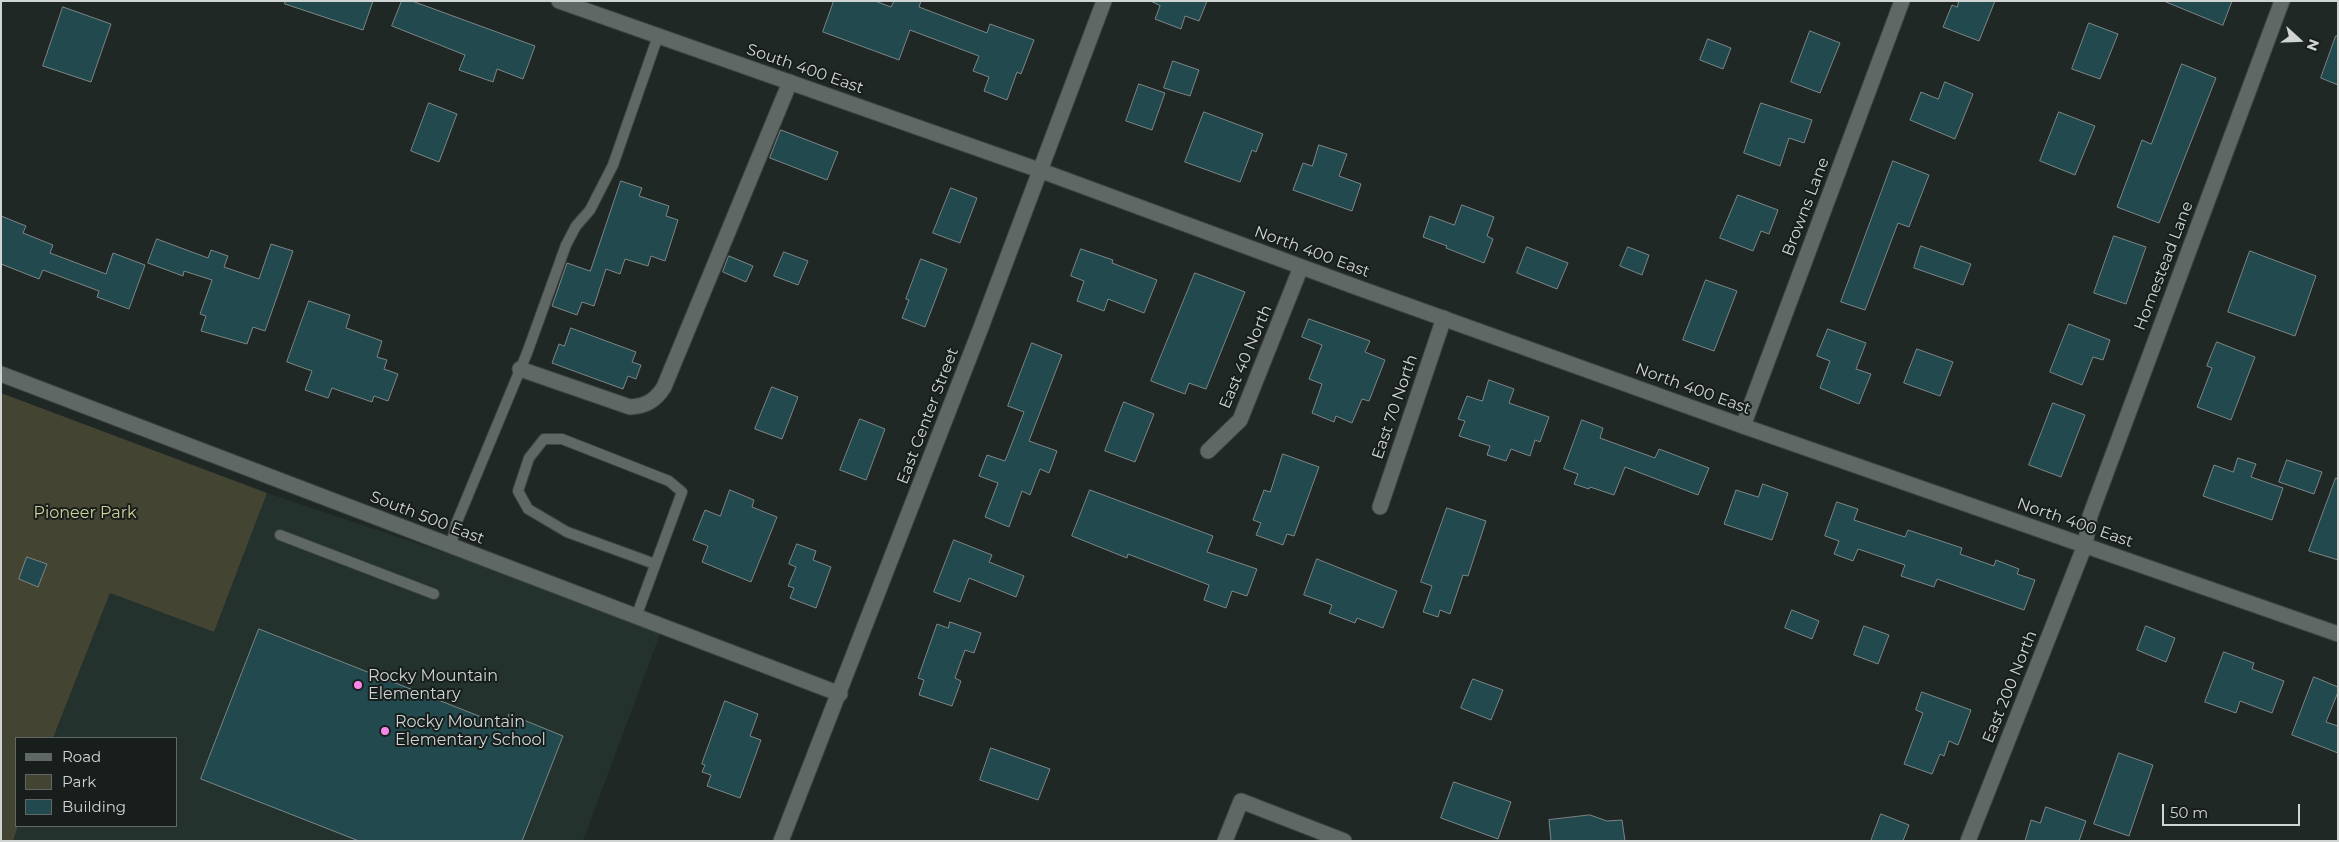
<!DOCTYPE html>
<style>
body{margin:0}
#map{position:relative;width:2339px;height:842px;overflow:hidden;background:#202825;font-family:Montserrat,sans-serif}
canvas{display:block}
.frame{position:absolute;inset:0;border:2px solid #d0d5d4;pointer-events:none}
.legend{position:absolute;left:15px;top:737px;width:162px;height:90px;box-sizing:border-box;background:#171e1c;border:1px solid #616766;margin:0;padding:6px 9px;list-style:none;font-size:15px;color:#d0d5d4}
.legend li{display:flex;align-items:center;gap:10px;height:25px}
.legend b{width:25px;border:1px solid #616766}
.north{position:absolute;left:2274px;top:15px;width:50px;height:50px;-webkit-text-stroke:4px #171e1c;paint-order:stroke;rotate:110deg;font-size:14px;font-weight:700;line-height:20px;text-align:center;color:#d0d5d4}
.north::after{content:'';display:block;margin:auto;width:18px;height:22px;background:#d0d5d4;clip-path:polygon(50% 0,100% 100%,50% 72%,0 100%)}
.scale{position:absolute;left:2162px;top:804px;width:138px;height:22px;box-sizing:border-box;border:2px solid #d0d5d4;border-top:0;padding-left:6px;font-size:15px;line-height:18px;white-space:nowrap;color:#d0d5d4;-webkit-text-stroke:4px #171e1c;paint-order:stroke}
</style>
<div id="map">
<canvas width="2339" height="842"></canvas>
<div class="frame"></div>
<ul class="legend">
<li><b style="height:6px;background:#5f6865"></b>Road</li>
<li><b style="height:14px;background:#444432"></b>Park</li>
<li><b style="height:14px;background:#224a4e"></b>Building</li>
</ul>
<div class="north">N</div>
<div class="scale">50 m</div>
</div>
<script>
const c = document.querySelector('canvas').getContext('2d');
c.lineJoin = 'round';
function fillPath(path, color) { c.fillStyle = color; c.fill(path, 'evenodd'); }
function strokePath(path, color, width, dash) { c.strokeStyle = color; c.lineWidth = width; c.lineCap = dash ? 'butt' : 'round'; c.setLineDash(dash || []); c.stroke(path); }
function write(font, color, halo, rows, align = 'center') {
  c.font = font + ' Montserrat,sans-serif'; c.lineWidth = 4; c.setLineDash([]); c.textBaseline = 'middle'; c.strokeStyle = halo; c.fillStyle = color; for (const [text, x, y, turn = 0] of rows) {
    c.save(); c.translate(x, y); c.rotate((+turn || 0) * Math.PI / 180); c.textAlign = isNaN(turn) ? turn : align; if (halo) c.strokeText(text, 0, 0); c.fillText(text, 0, 0); c.restore();
  }
}
const built = new Path2D(`
 M267,493L663,626L583,841H13L18,826H176V738H53L110,593L214,632Z`);
const green = new Path2D(`
 M1,393L267,493L214,632L110,593L53,738H16V826H18L13,841H1Z`);
const building = new Path2D(`
 M285,1H373L363,30L285,4Z
 M402,1H412L535,46L523,79L497,69L493,82L459,70L465,55L392,26Z
 M834,1H875L891,7L894,1H921L919,7L987,33L990,24L1034,40L1021,74L1017,72L1007,100L984,91L989,77L973,71L979,56L910,30L899,60L823,32Z
 M1151,1H1207L1199,21L1185,16L1181,29L1155,19L1160,6Z
 M1959,1H1995L1979,41L1943,27L1952,5L1957,7Z
 M2164,1H2232L2223,25Z
 M63,7L111,24L91,82L43,66Z
 M2089,23L2118,34L2100,79L2072,69Z
 M1810,31L1840,43L1820,93L1791,82Z
 M2336,36H2338V85L2321,78Z
 M1708,39L1731,48L1723,69L1700,60Z
 M1173,61L1199,70L1190,96L1164,88Z
 M2182,64L2216,78L2159,223L2117,207L2142,140L2151,144Z
 M1945,82L1973,94L1955,139L1910,120L1921,92L1938,99Z
 M1139,84L1165,93L1152,130L1126,121Z
 M429,103L457,114L439,162L411,151Z
 M1761,103L1812,120L1804,143L1789,138L1780,166L1744,153Z
 M1204,112L1263,134L1256,152L1252,150L1240,182L1185,162Z
 M2059,112L2095,126L2075,175L2040,161Z
 M781,130L838,152L827,180L770,158Z
 M1319,145L1347,154L1339,176L1361,184L1352,211L1293,190L1303,163L1312,166Z
 M1893,161L1929,175L1909,227L1898,223L1865,310L1841,302Z
 M621,181L642,188L639,196L669,206L666,216L678,220L665,261L651,256L648,266L625,259L620,274L606,269L594,306L582,302L577,315L552,306L567,263L590,271Z
 M951,188L977,198L960,243L933,233Z
 M1738,195L1778,210L1769,234L1761,231L1753,251L1720,238Z
 M1462,205L1494,217L1487,236L1493,239L1484,263L1446,248L1447,246L1423,237L1430,216L1454,225Z
 M1,216L26,226L23,233L53,245L50,253L106,274L113,253L145,265L129,309L97,297L99,291L43,270L39,279L1,264Z
 M2114,236L2146,247L2126,304L2094,293Z
 M157,239L208,258L211,250L228,256L224,267L259,279L271,244L293,251L265,331L253,327L247,344L201,331L206,316L200,314L212,280L184,271L183,276L148,263Z
 M1921,246L1971,264L1963,285L1914,268Z
 M1527,247L1568,263L1557,289L1517,273Z
 M1628,247L1649,255L1642,275L1620,266Z
 M1081,249L1113,260L1112,263L1157,280L1144,313L1108,299L1104,311L1077,301L1084,281L1071,276Z
 M2250,251L2316,276L2295,336L2228,312Z
 M784,252L808,261L798,285L774,276Z
 M729,256L753,266L746,282L723,272Z
 M921,259L947,269L925,327L902,318L909,300L906,299Z
 M1195,273L1245,292L1206,389L1189,383L1185,394L1151,381Z
 M1706,280L1737,291L1714,351L1683,340Z
 M309,301L350,315L346,328L382,341L377,357L387,360L384,369L398,374L388,401L374,396L372,402L332,388L328,398L305,390L312,371L287,362Z
 M1309,319L1370,341L1365,352L1385,360L1369,401L1362,399L1352,423L1336,416L1334,422L1312,413L1322,384L1309,379L1322,345L1302,337Z
 M2069,324L2110,340L2103,360L2093,357L2082,385L2050,372Z
 M571,328L636,352L632,362L641,365L636,379L628,376L623,389L552,363L559,344L564,346Z
 M1828,329L1866,343L1856,369L1871,374L1859,404L1820,388L1830,361L1817,356Z
 M2217,342L2255,357L2231,420L2197,407L2212,368L2207,366Z
 M1032,343L1062,355L1029,441L1057,451L1049,473L1040,469L1030,495L1022,491L1009,527L985,517L998,483L979,476L987,455L1005,461L1024,412L1008,406Z
 M1917,349L1953,362L1940,396L1904,383Z
 M1489,380L1514,389L1509,403L1549,417L1540,442L1535,440L1530,456L1511,449L1506,461L1487,455L1490,446L1459,436L1465,421L1458,419L1467,396L1482,401Z
 M772,387L798,397L782,439L755,429Z
 M1124,402L1154,414L1135,462L1105,451Z
 M2053,403L2085,415L2061,477L2029,465Z
 M860,419L885,429L866,480L840,470Z
 M1582,420L1603,428L1600,438L1655,458L1659,449L1709,468L1698,495L1625,467L1614,495L1590,487L1589,489L1574,484L1578,474L1564,469Z
 M1283,454L1319,467L1294,536L1287,534L1283,545L1256,535L1261,523L1253,520L1264,490L1270,492Z
 M2238,458L2256,464L2251,477L2283,488L2272,520L2203,496L2214,465L2233,472Z
 M2287,460L2322,472L2314,494L2279,482Z
 M2336,478L2338,479V560L2309,551Z
 M1763,484L1788,493L1772,540L1724,524L1736,490L1758,497Z
 M730,490L754,500L752,507L777,517L751,582L702,562L708,546L693,540L705,510L720,516Z
 M1090,490L1213,536L1207,552L1257,569L1247,596L1232,591L1226,608L1204,600L1209,585L1128,554L1127,558L1072,536Z
 M1837,502L1858,509L1854,520L1905,537L1908,530L1962,548L1960,554L1994,566L1996,560L2019,569L2017,574L2035,580L2024,610L1937,579L1934,587L1901,576L1905,565L1858,549L1853,561L1834,554L1839,541L1825,536Z
 M1447,508L1486,521L1468,576L1463,575L1450,614L1440,610L1438,617L1423,612L1432,586L1421,582Z
 M954,540L992,555L989,562L1024,576L1016,597L969,578L960,602L934,592Z
 M797,544L816,551L813,560L831,567L816,608L790,598L794,588L788,586L796,567L789,564Z
 M27,557L47,564L38,587L19,579Z
 M1317,559L1397,591L1383,628L1357,618L1355,623L1329,613L1332,605L1304,595Z
 M1792,610L1819,621L1812,639L1785,628Z
 M950,622L981,633L974,653L965,650L955,678L961,681L952,706L919,695L924,680L918,678L937,624L948,628Z
 M1864,626L1889,635L1878,664L1854,655Z
 M2146,626L2175,638L2166,662L2137,650Z
 M259,629L504,726L509,714L563,736L522,841H359L201,779Z
 M2224,652L2254,663L2252,669L2284,681L2272,713L2240,701L2236,713L2205,702Z
 M2314,677L2338,687V692L2326,722L2338,726V753L2292,735Z
 M1473,679L1503,690L1491,720L1461,708Z
 M1922,692L1971,710L1958,745L1949,741L1944,756L1940,754L1932,774L1904,764L1923,713L1916,710Z
 M725,701L758,714L750,736L761,740L740,798L707,786L711,775L702,772L705,765L702,764Z
 M991,748L1050,769L1038,800L980,780Z
 M2119,753L2153,765L2129,836L2094,824Z
 M1454,782L1511,802L1498,839L1441,818Z
 M2046,807L2086,821L2079,841H2025L2031,820L2040,823Z
 M1881,814L1909,825L1903,841H1871Z
 M1590,815L1607,821L1622,820L1625,841H1551L1549,820Z`);
const lane = new Path2D(`
 M280,535L434,594
 M451,546L456,524L527,353L566,245L576,226L590,210L613,165L658,36
 M636,617L682,492L669,481L562,439H544L529,458L518,491L528,509L567,532L655,564`);
const street = new Path2D(`
 M520,369L630,407C646,406 655,401 664,387L790,82
 M1,374L840,694
 M1743,426L1902,1
 M1208,451L1240,420L1301,267
 M1380,507L1444,318
 M1225,841L1241,801L1344,841
 M1968,841L2085,545L2090,516L2282,1`);
const secondary = new Path2D(`
 M559,1L1039,170L1356,287L1743,426L2338,634
 M781,841L980,330L1104,1`);
const markers = [
 [358,685,5,"#f987e9"],
 [385,731,5,"#f987e9"]
];
const streetNames = [
 ["South 400 East",805,69,19],
 ["Browns Lane",1806,207,-69],
 ["North 400 East",1312,252,20],
 ["Homestead Lane",2164,266,-69],
 ["East 40 North",1246,357,-67],
 ["North 400 East",1693,389,20],
 ["East 70 North",1395,407,-71],
 ["East Center Street",928,416,-69],
 ["South 500 East",427,518,21],
 ["North 400 East",2075,523,19],
 ["East 200 North",2010,687,-68]
];
const parkNames = [
 ["Pioneer Park",85,513]
];
const poiNames = [
 ["Rocky Mountain",368,676],
 ["Elementary",368,694],
 ["Rocky Mountain",395,722],
 ["Elementary School",395,740]
];
fillPath(built, '#23322d');
fillPath(green, '#444432');
fillPath(building, '#224a4e');
strokePath(building, '#7c8586', 1);
strokePath(lane, '#3d4441', 12);
strokePath(street, '#3d4441', 17);
strokePath(secondary, '#3d4441', 17);
strokePath(lane, '#5f6865', 10);
strokePath(street, '#5f6865', 15);
strokePath(secondary, '#5f6865', 15);
for (const [x, y, r, color] of markers) { const dot = new Path2D(); dot.arc(x, y, r, 0, 2 * Math.PI); c.fillStyle = color; c.fill(dot); strokePath(dot, '#171e1c', 2); }
write('16px', '#d0d5d4', '#171e1c', streetNames);
write('16px', '#d0d097', '#171e1c', parkNames);
write('16px', '#d0d5d4', '#171e1c', poiNames, 'left');
</script>
